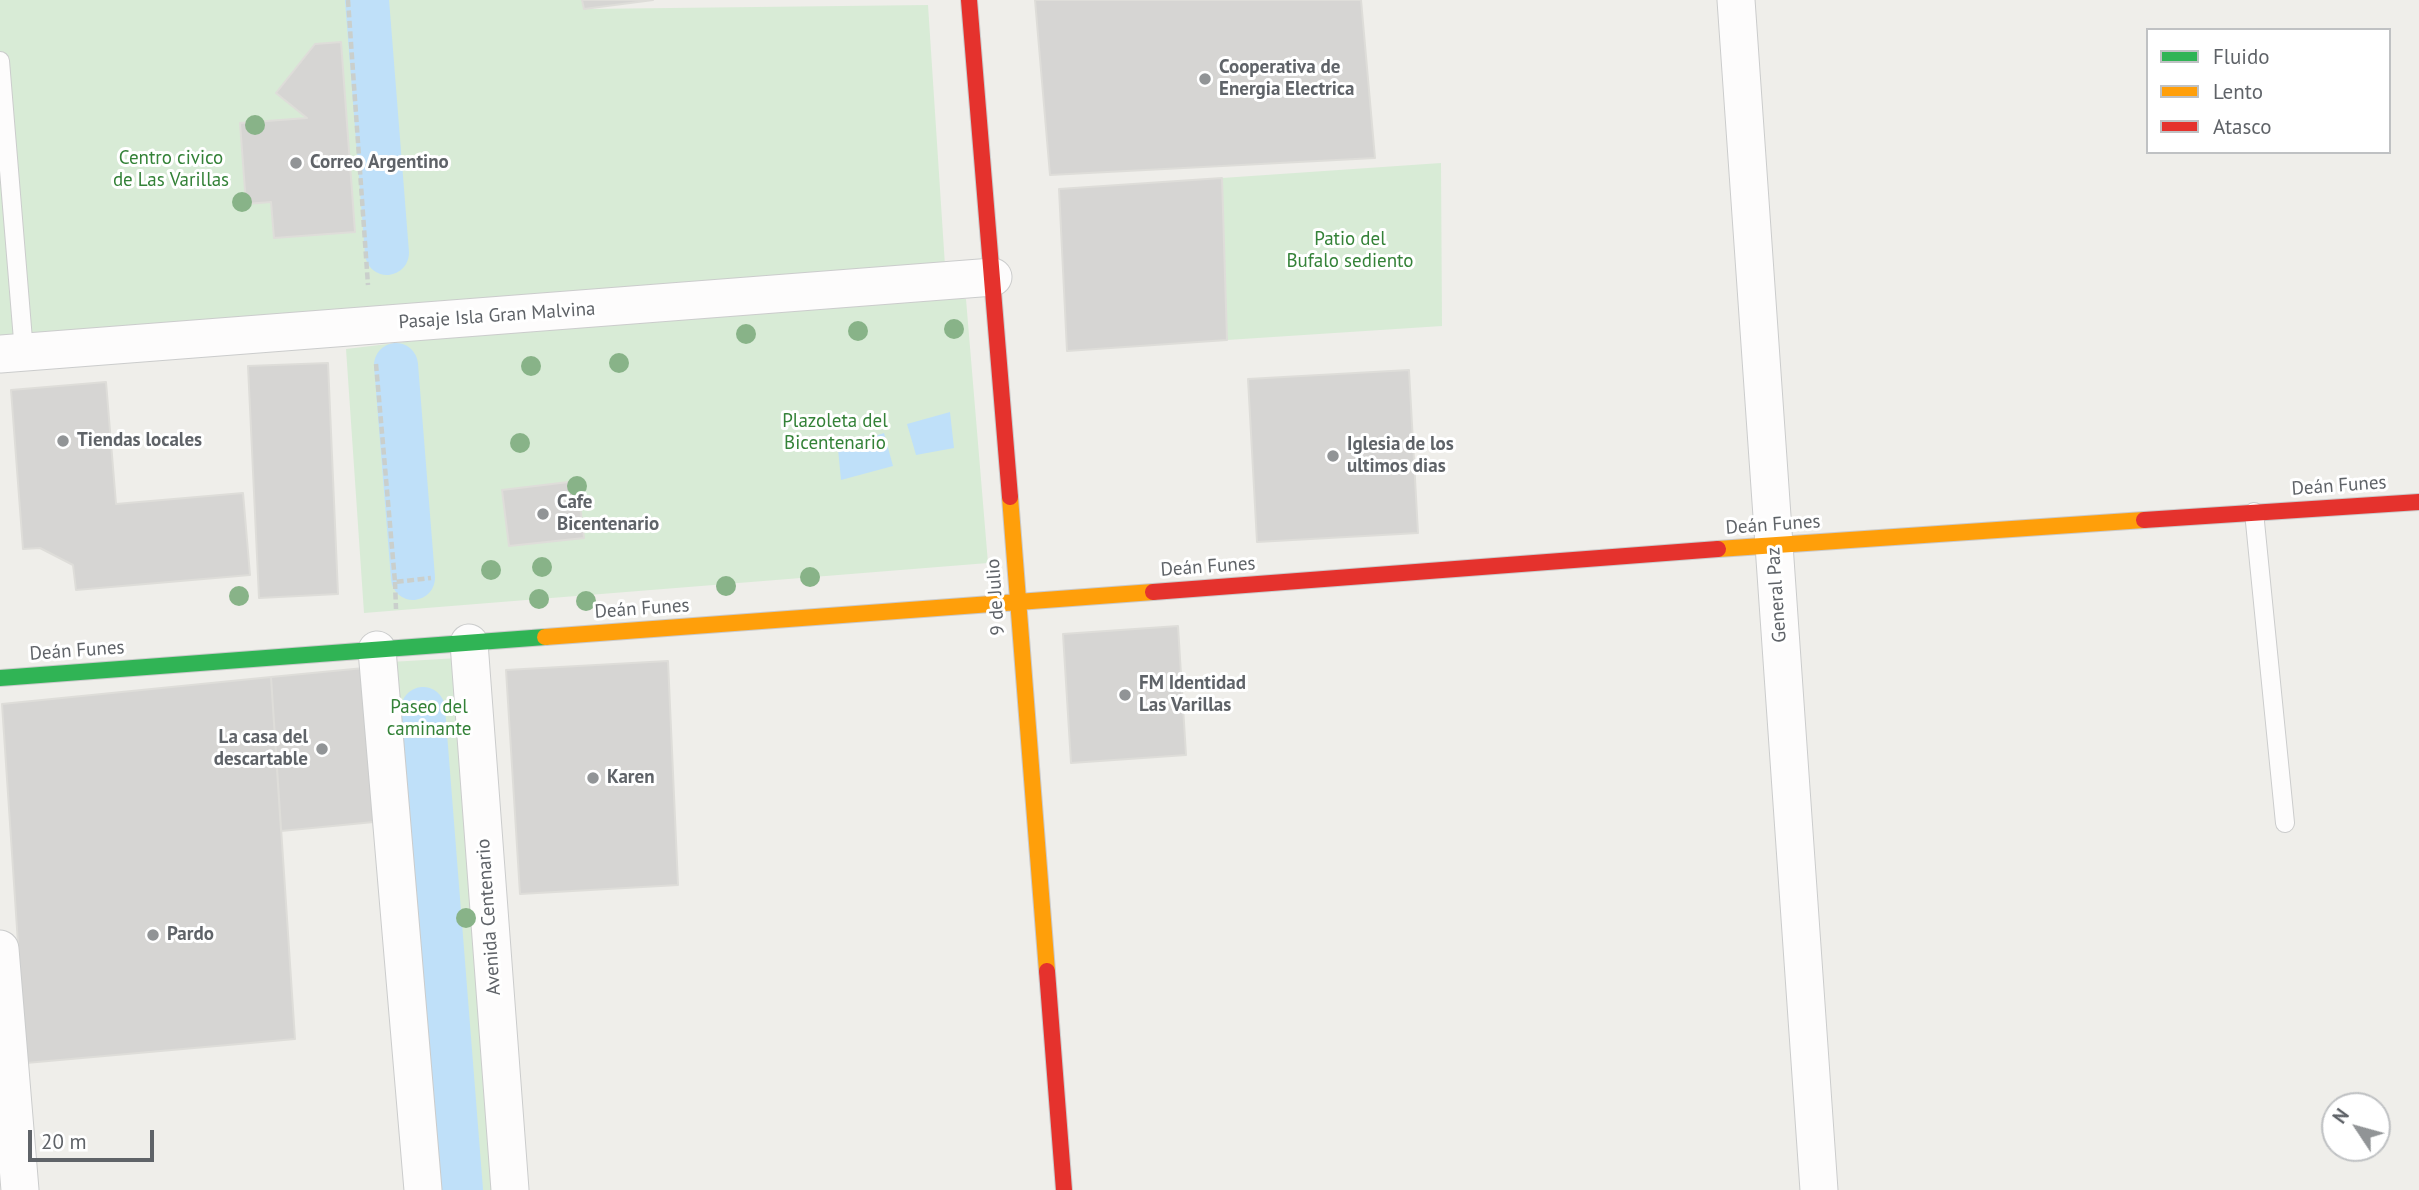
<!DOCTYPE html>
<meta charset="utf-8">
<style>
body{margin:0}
#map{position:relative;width:2419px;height:1190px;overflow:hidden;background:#efeeea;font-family:"PT Sans",sans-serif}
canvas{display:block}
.legend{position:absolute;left:2146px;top:28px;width:245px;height:126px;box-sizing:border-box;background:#fff;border:2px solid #bfc1c3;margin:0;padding:9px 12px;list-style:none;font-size:21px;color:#5f6368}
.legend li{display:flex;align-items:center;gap:14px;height:35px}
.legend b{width:35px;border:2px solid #bfc1c3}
.north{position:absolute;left:2321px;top:1092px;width:70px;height:70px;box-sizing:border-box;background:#fff;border:2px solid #bfc1c3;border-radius:50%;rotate:306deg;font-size:19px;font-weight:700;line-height:28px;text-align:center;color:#5f6368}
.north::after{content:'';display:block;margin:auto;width:24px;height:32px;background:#919496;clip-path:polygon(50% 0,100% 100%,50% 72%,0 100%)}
.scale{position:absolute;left:28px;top:1130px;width:126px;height:32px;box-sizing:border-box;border:4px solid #5f6368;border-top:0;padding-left:9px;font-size:21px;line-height:24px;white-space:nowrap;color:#5f6368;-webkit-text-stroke:5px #fff;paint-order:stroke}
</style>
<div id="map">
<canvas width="2419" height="1190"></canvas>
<ul class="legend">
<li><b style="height:9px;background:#30b455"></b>Fluido</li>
<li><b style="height:9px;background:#ff9f0a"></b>Lento</li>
<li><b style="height:9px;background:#e5322d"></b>Atasco</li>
</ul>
<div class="north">N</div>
<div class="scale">20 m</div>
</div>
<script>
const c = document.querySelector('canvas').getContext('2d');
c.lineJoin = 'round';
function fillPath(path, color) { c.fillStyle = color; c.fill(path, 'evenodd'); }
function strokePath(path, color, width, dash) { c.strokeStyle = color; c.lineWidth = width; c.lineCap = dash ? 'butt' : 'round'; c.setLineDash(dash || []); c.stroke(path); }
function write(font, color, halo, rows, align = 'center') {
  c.font = font + ' "PT Sans",sans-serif'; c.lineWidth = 6; c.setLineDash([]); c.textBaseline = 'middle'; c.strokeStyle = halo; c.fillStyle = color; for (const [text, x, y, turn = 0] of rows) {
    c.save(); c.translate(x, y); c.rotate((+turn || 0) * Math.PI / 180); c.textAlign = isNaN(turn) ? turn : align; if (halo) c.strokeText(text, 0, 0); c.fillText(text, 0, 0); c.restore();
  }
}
const green = new Path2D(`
 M0,0H582L584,9L928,5L946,281L855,289L966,299L988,563L364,613L346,349L829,291L0,354Z
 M1441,163L1442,326L1227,340L1222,178Z
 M459,658L499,1190H431L390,662Z`);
const water = new Path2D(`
 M950,412L954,448L916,455L907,424Z
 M884,433L893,466L841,480L838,449Z`);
const canal = new Path2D(`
 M367,0L387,253
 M396,365L413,578
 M423,709L461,1190`);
const building = new Path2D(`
 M582,0H653L584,9Z
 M1035,0H1361L1375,158L1050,175Z
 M341,42L355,232L274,238L271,202L246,204L240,123L307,118L276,93L315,44Z
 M1222,178L1227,340L1067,351L1059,189Z
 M328,363L338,594L259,598L248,366Z
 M1409,370L1418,533L1257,542L1248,379Z
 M106,382L116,504L243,493L250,575L76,590L73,565L40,548L23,549L11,390Z
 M577,481L584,538L509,546L502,490Z
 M1178,626L1186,755L1071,763L1063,634Z
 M668,661L678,885L520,894L506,670Z
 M364,668L374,822L281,831L271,677Z
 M271,677L295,1039L26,1063L2,704Z`);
const path = new Path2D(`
 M348,0L368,285
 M376,364L395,582L431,578
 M395,582L396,609`);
const lane = new Path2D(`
 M0,61L24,352
 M2254,512L2285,823`);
const street = new Path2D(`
 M1736,0L1819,1190
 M0,354L993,277
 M469,643L510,1190
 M377,650L423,1190
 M0,949L20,1190`);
const fast = new Path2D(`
 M0,678L545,637`);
const slow = new Path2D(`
 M1010,497L1047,971
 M1718,549L2144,520
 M545,637L1153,592`);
const jam = new Path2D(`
 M969,0L1010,497
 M2144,520L2419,502
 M1153,592L1718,549
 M1047,971L1064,1190`);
const trees = [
 [255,125],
 [242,202],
 [954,329],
 [858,331],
 [746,334],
 [619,363],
 [531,366],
 [520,443],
 [577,486],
 [542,567],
 [491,570],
 [810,577],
 [726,586],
 [239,596],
 [539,599],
 [586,601],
 [466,918]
];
const markers = [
 [1205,79,7,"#919496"],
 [296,163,7,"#919496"],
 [63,441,7,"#919496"],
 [1333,456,7,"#919496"],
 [543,514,7,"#919496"],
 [1125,695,7,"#919496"],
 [322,749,7,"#919496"],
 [593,778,7,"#919496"],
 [153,935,7,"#919496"]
];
const poiNames = [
 ["Cooperativa de",1219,68],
 ["Energia Electrica",1219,90],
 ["Correo Argentino",310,163],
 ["Tiendas locales",77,441],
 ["Iglesia de los",1347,445],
 ["ultimos dias",1347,467],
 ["Cafe",557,503],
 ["Bicentenario",557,525],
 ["FM Identidad",1139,684],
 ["Las Varillas",1139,706],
 ["La casa del",308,738,"right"],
 ["descartable",308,760,"right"],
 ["Karen",607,778],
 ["Pardo",167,935]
];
const parkNames = [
 ["Centro civico",171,159],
 ["de Las Varillas",171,181],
 ["Patio del",1350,240],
 ["Bufalo sediento",1350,262],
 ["Plazoleta del",835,422],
 ["Bicentenario",835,444],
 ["Paseo del",429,708],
 ["caminante",429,730]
];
const streetNames = [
 ["Pasaje Isla Gran Malvina",497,316,-4],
 ["Deán Funes",2339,486,-4],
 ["Deán Funes",1773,525,-4],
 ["Deán Funes",1208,567,-4],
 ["General Paz",1777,595,-94],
 ["9 de Julio",996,597,-94],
 ["Deán Funes",642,609,-4],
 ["Deán Funes",77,651,-4],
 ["Avenida Centenario",489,917,-94]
];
fillPath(green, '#d8ebd6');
fillPath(water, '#bfe0f9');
strokePath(canal, '#bfe0f9', 44);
fillPath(building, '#d6d5d3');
strokePath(building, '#deddd9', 2);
strokePath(lane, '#cbcccc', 20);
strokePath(street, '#cbcccc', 39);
strokePath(fast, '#cacacb', 18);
strokePath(slow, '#cacacb', 18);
strokePath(jam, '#cacacb', 18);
strokePath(path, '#cacfcc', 4.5, [7, 3.5]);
strokePath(lane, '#fdfcfc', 18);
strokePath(street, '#fdfcfc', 37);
strokePath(fast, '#30b455', 16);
strokePath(slow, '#ff9f0a', 16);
strokePath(jam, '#e5322d', 16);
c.fillStyle = '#88b388';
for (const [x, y] of trees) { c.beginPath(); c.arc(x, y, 10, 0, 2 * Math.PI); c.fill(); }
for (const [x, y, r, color] of markers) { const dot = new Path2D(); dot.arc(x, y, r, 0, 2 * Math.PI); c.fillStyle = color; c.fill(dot); strokePath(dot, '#fff', 2.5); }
write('bold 19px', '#5f6368', '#fff', poiNames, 'left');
write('19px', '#348238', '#fff', parkNames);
write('19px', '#5f6368', '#fff', streetNames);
</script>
